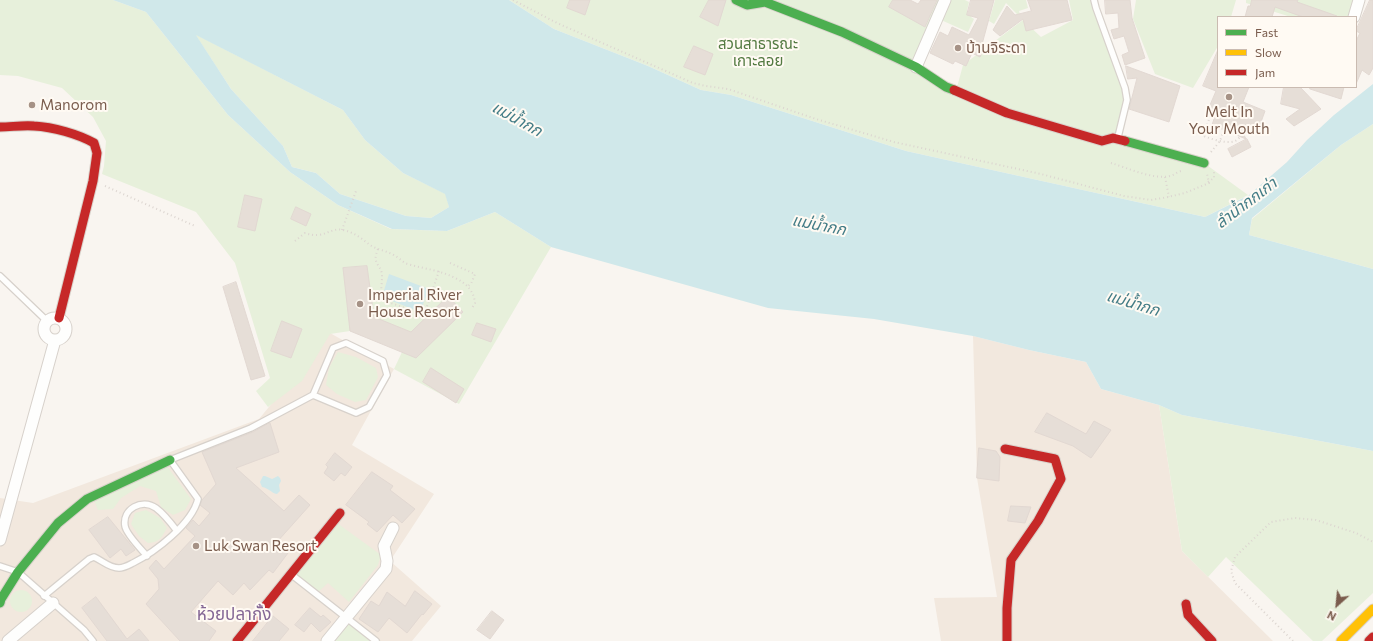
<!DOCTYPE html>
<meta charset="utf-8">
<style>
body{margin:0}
#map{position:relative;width:1373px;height:641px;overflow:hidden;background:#f9f5f0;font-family:Commissioner,sans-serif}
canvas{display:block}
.legend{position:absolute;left:1217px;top:16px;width:140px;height:72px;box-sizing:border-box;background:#fffaf3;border:1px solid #cabbb1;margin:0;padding:5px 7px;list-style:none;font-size:12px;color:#7a5c4d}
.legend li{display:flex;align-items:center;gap:8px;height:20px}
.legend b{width:20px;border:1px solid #cabbb1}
.north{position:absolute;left:1317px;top:585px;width:40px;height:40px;-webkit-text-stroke:3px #fffaf3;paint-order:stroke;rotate:207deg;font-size:11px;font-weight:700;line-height:16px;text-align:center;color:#7a5c4d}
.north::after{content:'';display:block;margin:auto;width:14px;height:18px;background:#7a5c4d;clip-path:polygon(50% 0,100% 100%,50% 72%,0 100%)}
</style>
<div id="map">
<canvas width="1373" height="641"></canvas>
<ul class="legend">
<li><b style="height:5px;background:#4caf50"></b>Fast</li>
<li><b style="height:5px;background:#ffc107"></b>Slow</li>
<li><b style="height:5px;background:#c62828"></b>Jam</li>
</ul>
<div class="north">N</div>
</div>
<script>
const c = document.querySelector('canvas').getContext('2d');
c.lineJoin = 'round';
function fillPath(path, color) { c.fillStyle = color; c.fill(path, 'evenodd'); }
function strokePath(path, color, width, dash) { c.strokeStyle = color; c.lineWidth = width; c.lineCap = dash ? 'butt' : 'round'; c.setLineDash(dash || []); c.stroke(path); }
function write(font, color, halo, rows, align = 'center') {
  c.font = font + ' Commissioner,"Noto Sans Thai",sans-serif'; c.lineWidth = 4; c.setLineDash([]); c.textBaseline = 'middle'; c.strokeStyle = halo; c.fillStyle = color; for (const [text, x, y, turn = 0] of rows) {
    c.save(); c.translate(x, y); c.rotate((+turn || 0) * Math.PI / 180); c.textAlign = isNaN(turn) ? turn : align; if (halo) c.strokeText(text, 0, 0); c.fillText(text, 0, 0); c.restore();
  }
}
const residential = new Path2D(`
 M330,333L394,369L352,445L434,494L390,561L441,606L412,641H0V498L33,503L259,419Z
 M973,336L1029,350L1086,362L1101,389L1159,405L1182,551L1273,641H941L934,598L997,597L977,478Z`);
const green = new Path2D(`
 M0,0H113L146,12L228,115L290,172L338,205L391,229L447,231L495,212L551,247L459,404L394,369L402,352L350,331L330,334L302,381L268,407L256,391L270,378L235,263L196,212L102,174L104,166L106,141L93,117L62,88L18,76L0,75Z
 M509,0H893L925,27L937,0H945L916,67L956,91L963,65L1023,20L1041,37L1073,20L1069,0H1091L1127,100L1117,139L1204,163L1248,195L1205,217L906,151L731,95L701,90L648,66L554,29Z
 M949,0H965L969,2L967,11L973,13L971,17L974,19L968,32L941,20Z
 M995,0H1026L1028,8L1019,11L1021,18L1006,3L994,24L989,21Z
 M1136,0H1236L1231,17H1218V46L1193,88L1155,74L1133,19Z
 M1246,0H1355L1350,17H1291L1246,3Z
 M195,34L343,110L365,140L403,173L446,194L449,207L431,218L406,216L340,194L316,173L292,167L283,146L231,89Z
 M1373,124V269L1249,235L1252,219L1341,145Z
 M338,352L356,357L376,368L378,377L366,400L355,402L337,394L326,385L329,368Z
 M1159,405L1182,415L1373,451V593L1322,641H1313L1226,557L1208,577L1182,551Z
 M166,465L191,499L185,510L173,515L161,507L156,491L140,486L121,498L113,509L98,510L94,500Z
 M146,510L160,518L167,528C161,538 160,542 148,543L139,536L131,524L135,513Z
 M337,523L381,555L378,565L349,602L328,583L318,592L295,574Z
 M10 601a11 11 0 1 1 22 0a11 11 0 1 1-22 0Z
 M346,621L372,641H331Z`);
const water = new Path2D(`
 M113,0H509L554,29L648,66L701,90L731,95L906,151L1205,217L1249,195L1287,162L1307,140L1334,115L1373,84V124L1341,145L1252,218L1249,235L1373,269V451L1182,415L1159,405L1101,389L1086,362L1029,350L973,336L874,319L768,308L551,247L495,212L447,231L392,229L338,205L290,172L228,115L146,12ZM196,35L343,110L365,140L403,173L445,194L449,207L431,218L406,216L340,194L316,173L292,167L283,146L231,89Z
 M389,274L429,289L420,312L382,297Z
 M263,476H265L272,479L278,476L280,478L281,481L279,485L280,491L277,494C271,493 269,488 262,487L260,482Z`);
const building = new Path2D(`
 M570,0H590L585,15L567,8Z
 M709,0H726L718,26L700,17Z
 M893,0H910L918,4L921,0H937L925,27L889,7Z
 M971,0H994L981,48L984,49L980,57L972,53L966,66L955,61L953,64L930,53L940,32L948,36L952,27L969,35L978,18L967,15Z
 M1028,0H1067L1072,20L1026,31L1023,19L1000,36L993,30L1007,6L1015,15L1031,11Z
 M1105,0H1130L1132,18L1145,58L1125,65L1122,55L1129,52L1124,36L1114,39L1111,30L1119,28L1118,13L1106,14Z
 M1252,0H1298L1297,2L1337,16V17H1303L1275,7L1272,17H1245L1248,6H1250Z
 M1370,0H1373V68L1369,75L1362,70L1356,84V41L1360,33L1356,31Z
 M694,46L713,54L705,75L684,67Z
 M1218,50V87H1249L1243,102L1265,111L1257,133L1240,127L1246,139L1212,125L1215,116L1207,112L1216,91L1203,86Z
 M1126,66L1180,86L1169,122L1129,109L1137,78L1128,79Z
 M1284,87H1300L1321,109L1294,126L1286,119L1300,109L1281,104Z
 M1310,87H1344L1341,99L1310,89Z
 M1247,139L1251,147L1232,157L1228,149Z
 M245,195L262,199L255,231L238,227Z
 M296,207L311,214L306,226L291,219Z
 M367,266L374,317L411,332L448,296L463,312L416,358L350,331L343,268Z
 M236,282L265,376L251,380L223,287Z
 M282,321L302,329L291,358L271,351Z
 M477,323L496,329L491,342L472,335Z
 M431,368L464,389L456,403L423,382Z
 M1047,413L1086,434L1094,421L1111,430L1091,458L1073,446L1035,432Z
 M270,423L279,452L236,468L284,511L299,495L310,505L276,543L288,553L273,573L269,570L250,590L244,583L233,595L218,581L191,612L216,631L209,641H180L146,604L159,589L158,579L149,568L156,560L164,569L195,536L186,528L193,520L199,526L210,513L200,505L202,500L216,484L202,452L253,432Z
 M979,448L996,451L1000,457L999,481L977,478Z
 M335,453L352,467L345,476L341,473L334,481L324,473L328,467L326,465Z
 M372,472L393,486L390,490L415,509L402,523L393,515L377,532L367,524L369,522L346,505Z
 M1011,506L1031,507L1025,523L1008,521Z
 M108,517L135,550L126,556L121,549L110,558L89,530Z
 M415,591L432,604L423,615L422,614L407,633L389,618L378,632L359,619L371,601L379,606L387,592L405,606Z
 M96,597L127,639L139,629L149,641H107L82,608Z
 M310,608L321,617L323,615L331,622L320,632L311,623L304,632L295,625Z
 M492,611L504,620L490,639L477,630Z
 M273,616L289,629L279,641H253Z`);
const path = new Path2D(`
 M513,0L557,23L693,83L706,86L728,89L816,119L894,142L1041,174L1124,196L1151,200L1168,197L1185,193L1209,183L1207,174
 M1197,133C1205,137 1226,145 1235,141C1240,139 1242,133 1244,128
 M1203,136L1211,114
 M1211,152L1220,141L1224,130
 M1111,163C1128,168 1153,180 1170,176C1174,175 1177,172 1181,171
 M1165,177L1169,197
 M1208,182L1214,178V170
 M105,186L195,226
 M342,230L356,191
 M295,241L305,233C324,240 329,227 343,230C354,232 362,239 370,245C378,250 388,251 395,256C400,258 403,263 408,264C424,269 440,270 455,278C466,283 474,291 475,303L472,308
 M378,249C371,265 382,264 382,276C382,283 381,291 380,299L424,315L439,271
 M450,263L475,274L471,284L468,286
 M1293,641L1235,583L1231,571L1235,557L1271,522L1295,518L1316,520L1356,533L1373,542`);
const lane = new Path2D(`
 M1094,0L1096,8L1125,88L1127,100L1118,137
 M0,276L47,321
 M147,556C141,549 126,534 125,526C122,509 142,498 156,508C164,514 171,523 177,531
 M0,566L18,572L84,630L93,641
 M292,575L376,641
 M44,596L89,559L94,557C103,561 109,568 119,568C124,568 129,565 133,563C155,552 192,524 198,499L170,460L251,428L313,395L333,348L346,343L383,361L387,375L369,407L356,413L313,395`);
const street = new Path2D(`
 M1354,17L1359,0
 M916,67L945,0
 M44 329a11 11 0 1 1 22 0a11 11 0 1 1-22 0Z
 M0,540L55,340
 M8,641L53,603
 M327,641L386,569L387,561L384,546L393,528`);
const fast = new Path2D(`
 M736,0L747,5L765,2L842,32L916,67L946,87L954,90
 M1125,141L1204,163
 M0,603L1,599L18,572L58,523L87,499L170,460`);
const slow = new Path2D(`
 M1341,641L1373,609`);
const jam = new Path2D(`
 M954,90L1007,113L1102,141L1113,138L1125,141
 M0,127C11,127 23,125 34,126C53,127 78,134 94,143L97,153L93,181L59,318
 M1005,449L1055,459L1061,479L1038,521L1011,560L1007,608V641
 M1186,604L1188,615L1212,641
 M237,641L340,513
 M1369,641L1373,637`);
const markers = [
 [958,48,4,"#a69286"],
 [1229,97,4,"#a69286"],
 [32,105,4,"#a69286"],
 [360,304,4,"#a69286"],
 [196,546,4,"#a69286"]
];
const parkNames = [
 ["สวนสาธารณะ",758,44],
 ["เกาะลอย",758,61]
];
const poiNames = [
 ["บ้านจิระดา",966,48],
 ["Manorom",40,105],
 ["Melt In",1229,112,"center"],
 ["Your Mouth",1229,129,"center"],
 ["Imperial River",368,295],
 ["House Resort",368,312],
 ["Luk Swan Resort",204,546]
];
const waterNames = [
 ["แม่น้ำกก",517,119,29],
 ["ลำน้ำกกเก่า",1246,203,-37],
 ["แม่น้ำกก",819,225,11],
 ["แม่น้ำกก",1133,303,17]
];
const quarterNames = [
 ["ห้วยปลากั้ง",234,614]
];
fillPath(residential, '#f2e8de');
fillPath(green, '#e7f0db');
fillPath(water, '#d0e8ea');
fillPath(building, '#e6ded7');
strokePath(building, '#e2d8d2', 1);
strokePath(lane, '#d7d1cb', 8);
strokePath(street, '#d7d1cb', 13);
strokePath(fast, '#d9d2cb', 11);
strokePath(slow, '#d9d2cb', 11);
strokePath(jam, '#d9d2cb', 11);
strokePath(path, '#dcd5d0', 2, [1, 3]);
strokePath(lane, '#fefefd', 5.5);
strokePath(street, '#fefefd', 11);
strokePath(fast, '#4caf50', 9);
strokePath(slow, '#ffc107', 9);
strokePath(jam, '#c62828', 9);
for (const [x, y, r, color] of markers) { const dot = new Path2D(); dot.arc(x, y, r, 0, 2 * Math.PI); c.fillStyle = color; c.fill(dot); strokePath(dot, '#fffaf3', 1.5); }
write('15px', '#537a41', '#fffaf3', parkNames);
write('15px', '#7a5c4d', '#fffaf3', poiNames, 'left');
write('italic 16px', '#437c86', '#fffaf3', waterNames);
write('17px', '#846695', '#fffaf3', quarterNames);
</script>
